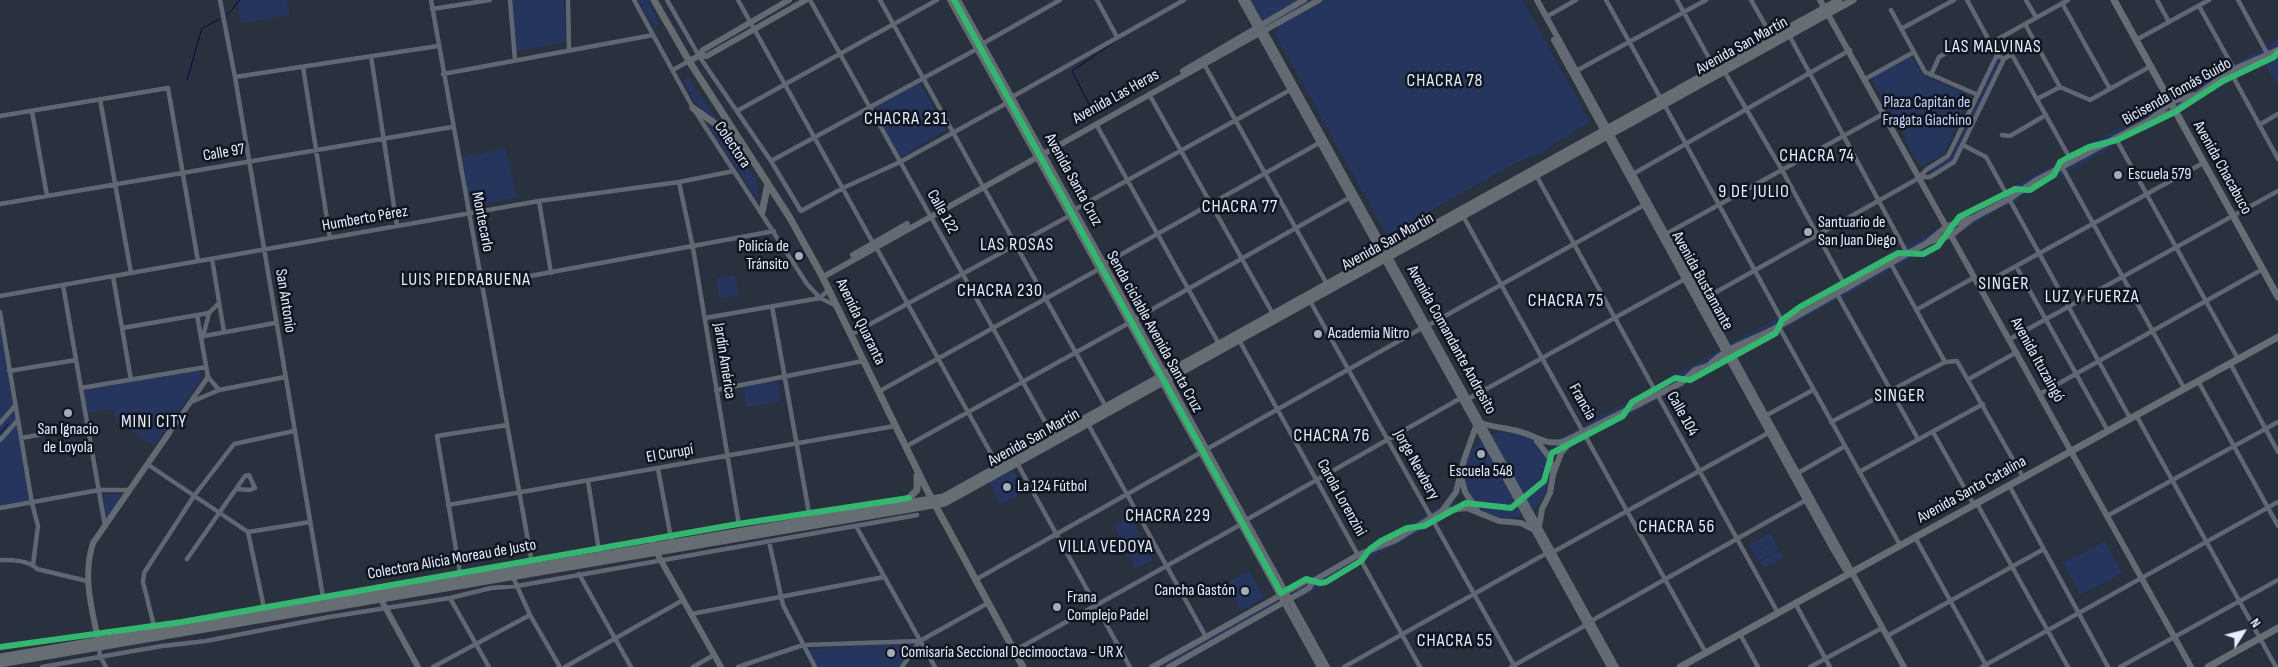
<!DOCTYPE html>
<meta charset="utf-8">
<style>
body{margin:0}
#map{position:relative;width:2278px;height:667px;overflow:hidden;background:#29303e;font-family:"Sofia Sans Condensed",sans-serif}
canvas{display:block}
.north{position:absolute;left:2218px;top:607px;width:50px;height:50px;-webkit-text-stroke:4px #101520;paint-order:stroke;rotate:54deg;font-size:14px;font-weight:700;line-height:20px;text-align:center;color:#e6eeff}
.north::after{content:'';display:block;margin:auto;width:18px;height:22px;background:#e6eeff;clip-path:polygon(50% 0,100% 100%,50% 72%,0 100%)}
</style>
<div id="map">
<canvas width="2278" height="667"></canvas>
<div class="north">N</div>
</div>
<script>
const c = document.querySelector('canvas').getContext('2d');
c.lineJoin = 'round';
function fillPath(path, color) { c.fillStyle = color; c.fill(path, 'evenodd'); }
function strokePath(path, color, width, dash) { c.strokeStyle = color; c.lineWidth = width; c.lineCap = dash ? 'butt' : 'round'; c.setLineDash(dash || []); c.stroke(path); }
function write(font, color, halo, rows, align = 'center') {
  c.font = font + ' "Sofia Sans Condensed",sans-serif'; c.lineWidth = 5; c.setLineDash([]); c.textBaseline = 'middle'; c.strokeStyle = halo; c.fillStyle = color; for (const [text, x, y, turn = 0] of rows) {
    c.save(); c.translate(x, y); c.rotate((+turn || 0) * Math.PI / 180); c.textAlign = isNaN(turn) ? turn : align; if (halo) c.strokeText(text, 0, 0); c.fillText(text, 0, 0); c.restore();
  }
}
const green = new Path2D(`
 M237,0H287L290,15L240,23Z
 M510,0H564L566,42L516,51Z
 M638,0H648L659,22V26L654,28Z
 M1249,0H1522L1590,121L1544,151L1510,166L1387,235L1274,32L1278,30L1272,19L1262,24Z
 M1996,40H2001L2007,51L2005,56H2000L1993,43Z
 M2278,40V55L1561,453L1552,443Z
 M1911,56L1923,75L1970,96L1944,154L1921,167L1871,78Z
 M2278,57V87L2265,64Z
 M1998,59L2001,61L1953,161L1933,173L1931,169L1950,158Z
 M687,76L720,124C702,111 692,102 684,81Z
 M920,83L947,130L900,157L873,109Z
 M710,123L734,145L757,182L759,202L711,130L708,124Z
 M506,148L517,198L473,205L469,201L461,157Z
 M735,275L739,295L719,299L716,278Z
 M0,327L31,502L0,507Z
 M200,370L202,379L154,446L117,421L114,409L88,413L84,390Z
 M778,381L781,402L746,407L743,386Z
 M1464 475a43 43 0 1 1 86 0a43 43 0 1 1-86 0Z
 M1009,470H1013L1025,491L1001,505L989,482Z
 M100,494H126L105,523Z
 M1452,500L1460,508L1301,598L1294,587Z
 M1130,517L1153,560L1136,569L1114,526Z
 M1770,533L1774,540L1758,550L1774,541L1779,549L1759,561L1749,545Z
 M2105,541L2122,573L2081,595L2063,563Z
 M1779,551L1783,558L1764,569L1760,562Z
 M1249,571L1264,598L1241,611L1225,584Z
 M1275,601L1276,604L1162,667H1155Z
 M919,642L901,667H816L809,653L810,649Z`);
const stream = new Path2D(`
 M227,15L240,0
 M187,80L202,28L220,19
 M1092,110L1072,71L1123,36
 M0,433L8,424`);
const minor = new Path2D(`
 M220,0L235,77L323,597
 M431,0L532,563
 M510,0L515,60
 M568,0L569,50
 M634,0L693,108L807,284L820,298L835,305
 M667,0L699,56L771,161L801,211L843,188L900,162L1007,103
 M738,0L873,243
 M810,0L1053,436
 M880,0L981,183
 M1097,0L1117,37
 M1606,0L1661,99
 M1677,0L1715,69
 M1751,0L1772,37
 M1967,0L1997,55L2004,59L2012,54
 M2026,0L2036,17
 M2157,0L2169,22
 M2238,0L2268,55
 M2062,3L2110,89
 M2199,6L2234,69
 M432,9L490,0
 M1891,10L1925,72L1978,95
 M1546,17L1576,0
 M2025,24L2060,87
 M1901,29L1954,0
 M1789,35L1907,253
 M2002,37L2072,162
 M2136,40L2209,0
 M1991,43L2068,0
 M982,44L1060,0
 M371,56L397,226
 M1204,64L1327,284
 M303,67L330,238
 M673,70L689,61
 M1576,71L1706,0
 M1724,71L1782,170L1847,289
 M2230,71L2278,159
 M443,74L653,35
 M1931,75L1939,57L1961,44
 M235,77L438,46
 M1865,79L1914,52
 M1149,94L1273,314
 M1012,97L1184,0
 M100,99L131,273
 M2037,99L2060,87L2090,100L2151,66
 M1664,104L1784,324
 M32,111L47,196
 M737,111L937,0
 M0,116L168,88L198,261
 M1096,124L1219,344
 M2259,125L2278,114
 M2002,135L2010,136L2046,115
 M2115,137L2238,359
 M1963,145L1986,157L2130,418
 M771,161L977,49
 M2062,167L2184,388
 M1633,174L1850,50
 M1536,175L1778,613
 M1920,177H1930L1954,162L2004,59
 M679,182L693,248L739,525
 M983,186L1106,407
 M539,201L551,273
 M0,204L452,127
 M1074,210L1290,90
 M1463,216L1706,653
 M1666,234L1885,113
 M876,247L998,466
 M212,259L224,332
 M1104,264L1319,143
 M1891,264L1945,362
 M2016,266L2108,431
 M113,276L131,380
 M63,285L105,526
 M481,285L774,231
 M1980,286L2203,163
 M1837,294L1918,439
 M0,296L539,201L679,182L734,171
 M1702,300L1919,178L1926,170L1948,156L1997,55
 M1310,301L1515,667
 M772,306L809,513
 M1916,310L1975,277
 M0,312L32,503L38,526L33,565
 M197,315L208,377L219,390
 M705,318L820,298L828,290
 M1135,319L1349,198
 M1427,326L1644,205
 M1779,327L1900,545
 M122,328L209,313
 M850,335L1069,216
 M204,336L275,323
 M203,337L209,313L219,303
 M2010,339L2278,191
 M1239,340L1420,667
 M2230,363L2278,452
 M9,371L76,360
 M1969,379L2017,352
 M2198,381L2278,526
 M81,388L206,367
 M716,390L863,361
 M878,392L1099,269
 M2040,394L2263,269
 M1468,399L1685,279
 M191,402L219,390L285,377
 M1767,415L1813,390
 M2136,415L2276,667
 M1831,422L1945,362L1957,361L2023,477
 M0,423L15,406
 M1088,424L1206,637
 M1933,432L1973,503
 M21,438L88,426
 M0,440L18,420
 M905,447L1129,323
 M1207,449L1422,328
 M1017,463L1130,667
 M147,464L248,532L264,608
 M658,469L671,538
 M1859,472L1983,404
 M1798,473L1845,446
 M588,481L599,551
 M2009,485L2108,667
 M1976,502L2068,667
 M448,505L895,426
 M0,508L99,490H129
 M2107,516L2278,422
 M1246,520L1461,398
 M856,526L935,667
 M248,532L310,522
 M1915,537L1987,667
 M769,541L783,605L815,667
 M1553,552L1770,432
 M187,559L245,476L249,475L255,488L250,490L237,489
 M0,560C12,560 29,560 37,569L87,581
 M460,573L437,436L507,425
 M579,574L631,667
 M512,575L530,615L560,667
 M975,580L1200,453
 M450,598L489,667
 M1795,603L1830,667
 M691,614L884,577
 M1591,621L1806,500
 M154,626L143,582L144,573L194,496L234,444L294,431
 M1740,634L1758,667
 M1887,636L2044,549
 M0,647L182,622L738,524L909,498
 M99,647L100,656L106,667
 M1014,651L1240,525
 M42,667L162,646L206,641L329,617L450,598L491,588L517,586L917,515
 M433,667L530,615
 M565,667L683,600
 M693,667L714,655
 M738,667L803,645L920,641L988,603
 M902,667L920,641
 M1344,667L1547,553
 M1511,667L1586,625
 M1810,667L1882,628
 M1982,667L2278,502
 M2120,667L2278,580`);
const tertiary = new Path2D(`
 M169,433L208,377`);
const secondary = new Path2D(`
 M950,0L1320,667
 M958,0L1327,667
 M1241,0L1610,667
 M1247,0L1616,667
 M1537,0L1904,667
 M1820,0L2191,667
 M1554,40L1833,549L1845,569L1851,572
 M699,56L703,50L789,0
 M689,61L699,56H707L806,0
 M1183,71L1304,0
 M2151,119L2173,101L2194,95
 M1929,241L1947,226L1972,218
 M853,255L907,224
 M823,277L1319,0
 M1707,367C1729,344 1753,341 1779,326C1829,299 1878,269 1929,242L1952,235L1973,218L2009,199L2035,181L2150,120L2175,111L2230,71L2278,50
 M1481,423C1493,427 1505,428 1517,431C1536,435 1542,445 1563,442L1681,383L1695,370L1723,361L1752,341
 M1537,441L1550,458L1553,473
 M1462,480L1465,492L1477,510
 M1442,511L1456,492L1464,460L1476,426
 M1539,527L1542,509L1550,493L1553,475L1561,453L1573,439
 M652,540L655,550L721,667
 M379,596L418,667
 M99,644C92,609 82,577 93,543L169,433
 M1152,667L1306,581H1313
 M1169,667L1309,588L1313,581L1358,555L1396,540L1442,511L1467,508L1499,521L1521,523L1533,529`);
const primary = new Path2D(`
 M2114,0L2278,297
 M0,657L943,497L1839,0
 M0,664L945,503L1853,0
 M1680,667L2278,337
 M2208,667L2278,628`);
const trunk = new Path2D(`
 M654,0L689,61L790,218L821,274L926,488L1023,667
 M693,108L737,139
 M762,212L768,184
 M909,498L917,490V476`);
const cycleway = new Path2D(`
 M954,0L1281,593L1306,579L1320,583L1326,582L1361,561L1370,549L1381,541L1407,528L1424,526L1466,503L1511,508L1544,481L1552,453L1623,416L1632,402L1675,378L1690,380L1776,333L1782,320L1800,307L1889,258L1898,253L1923,254L1938,246L1959,217L2015,189L2030,190L2054,175L2060,162L2069,157L2089,147L2117,140L2175,112L2223,81L2274,57L2278,52
 M0,647L182,622L738,524L909,498`);
const markers = [
 [2118,175,5,"#a4acbb"],
 [1808,232,5,"#a4acbb"],
 [799,256,5,"#a4acbb"],
 [1318,334,5,"#a4acbb"],
 [68,413,5,"#a4acbb"],
 [1481,454,5,"#a4acbb"],
 [1007,487,5,"#a4acbb"],
 [1245,591,5,"#a4acbb"],
 [1057,607,5,"#a4acbb"],
 [891,653,5,"#a4acbb"]
];
const streetNames = [
 ["Avenida San Martín",1742,46,-29],
 ["Bicisenda Tomás Guido",2177,92,-29],
 ["Avenida Las Heras",1116,97,-29],
 ["Colectora",732,145,56],
 ["Calle 97",224,153,-10],
 ["Avenida Chacabuco",2222,168,61],
 ["Avenida Santa Cruz",1073,180,61],
 ["Calle 122",942,212,61],
 ["Humberto Pérez",365,219,-10],
 ["Montecarlo",482,222,79],
 ["Avenida San Martín",1388,242,-29],
 ["Avenida Bustamante",1702,281,61],
 ["San Antonio",285,301,81],
 ["Avenida Quaranta",860,322,64],
 ["Senda ciclable Avenida Santa Cruz",1154,332,61],
 ["Avenida Comandante Andresito",1451,340,61],
 ["Avenida Ituzaingó",2037,360,61],
 ["Jardín América",724,361,81],
 ["Francia",1582,402,61],
 ["Calle 104",1682,414,61],
 ["Avenida San Martín",1034,438,-29],
 ["El Curupí",670,454,-10],
 ["Jorge Newbery",1416,465,61],
 ["Avenida Santa Catalina",1972,490,-29],
 ["Carola Lorenzini",1341,498,61],
 ["Colectora Alicia Moreau de Justo",452,560,-10]
];
const parkNames = [
 ["Plaza Capitán de",1927,103],
 ["Fragata Giachino",1927,121]
];
const poiNames = [
 ["Escuela 579",2128,175],
 ["Santuario de",1818,223],
 ["San Juan Diego",1818,241],
 ["Policía de",789,247,"right"],
 ["Tránsito",789,265,"right"],
 ["Academia Nitro",1328,334],
 ["San Ignacio",68,430,"center"],
 ["de Loyola",68,448,"center"],
 ["Escuela 548",1481,472,"center"],
 ["La 124 Fútbol",1017,487],
 ["Cancha Gastón",1235,591,"right"],
 ["Frana",1067,598],
 ["Complejo Padel",1067,616],
 ["Comisaría Seccional Decimooctava - UR X",901,653]
];
const neighbourhoodNames = [
 ["LAS MALVINAS",1993,47],
 ["CHACRA 78",1445,81],
 ["CHACRA 231",906,119],
 ["CHACRA 74",1817,156],
 ["9 DE JULIO",1754,192],
 ["CHACRA 77",1240,207],
 ["LAS ROSAS",1017,245],
 ["LUIS PIEDRABUENA",466,280],
 ["SINGER",2004,284],
 ["CHACRA 230",1000,291],
 ["LUZ Y FUERZA",2092,297],
 ["CHACRA 75",1566,301],
 ["SINGER",1900,396],
 ["MINI CITY",154,422],
 ["CHACRA 76",1332,436],
 ["CHACRA 229",1168,516],
 ["CHACRA 56",1677,527],
 ["VILLA VEDOYA",1106,547],
 ["CHACRA 55",1455,641]
];
fillPath(green, '#25355d');
strokePath(stream, '#050b43', 1);
strokePath(minor, '#616772', 4.5);
strokePath(tertiary, '#616772', 5);
strokePath(secondary, '#646a72', 6);
strokePath(primary, '#666d73', 7);
strokePath(trunk, '#646c70', 7);
strokePath(cycleway, '#33b770', 6);
for (const [x, y, r, color] of markers) { const dot = new Path2D(); dot.arc(x, y, r, 0, 2 * Math.PI); c.fillStyle = color; c.fill(dot); strokePath(dot, '#101520', 2); }
write('16px', '#e6eeff', '#101520', streetNames);
write('16px', '#c3d6fc', '#101520', parkNames);
write('16px', '#e6eeff', '#101520', poiNames, 'left');
c.letterSpacing = '1px';
write('18px', '#e6eeff', '#101520', neighbourhoodNames);
c.letterSpacing = '0px';
</script>
